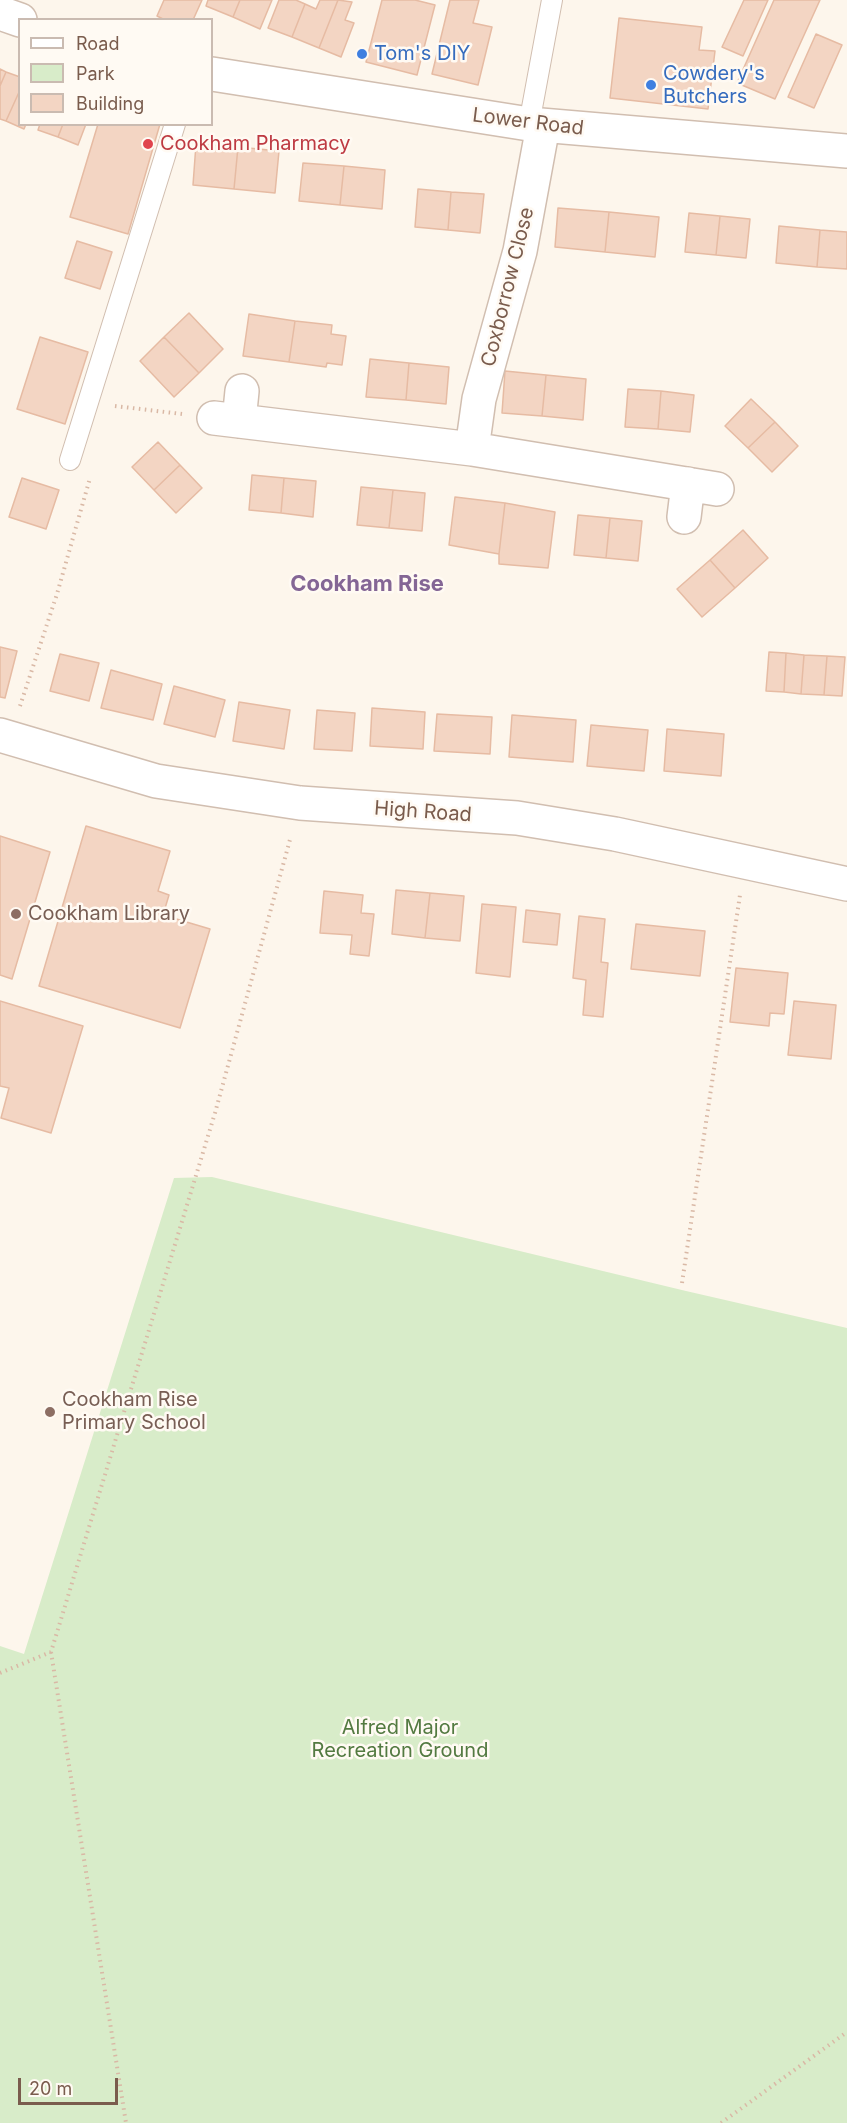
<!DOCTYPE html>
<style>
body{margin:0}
#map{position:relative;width:847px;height:2123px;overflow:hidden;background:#fdf6ec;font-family:Inter,sans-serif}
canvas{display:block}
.legend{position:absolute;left:18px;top:18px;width:195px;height:108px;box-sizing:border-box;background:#fffaf3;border:2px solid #cabbb1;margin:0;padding:8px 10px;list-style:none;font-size:18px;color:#7a5c4d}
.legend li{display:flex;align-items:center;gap:12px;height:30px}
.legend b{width:30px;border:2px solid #cabbb1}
.scale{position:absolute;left:18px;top:2078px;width:100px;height:27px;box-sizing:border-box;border:3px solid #7a5c4d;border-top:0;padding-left:8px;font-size:18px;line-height:21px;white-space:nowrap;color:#7a5c4d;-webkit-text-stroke:4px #fffaf3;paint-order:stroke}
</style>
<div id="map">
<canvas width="847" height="2123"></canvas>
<ul class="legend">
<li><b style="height:8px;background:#fff"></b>Road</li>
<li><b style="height:16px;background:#d8ecc9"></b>Park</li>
<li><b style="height:16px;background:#f3d5c3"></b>Building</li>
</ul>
<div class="scale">20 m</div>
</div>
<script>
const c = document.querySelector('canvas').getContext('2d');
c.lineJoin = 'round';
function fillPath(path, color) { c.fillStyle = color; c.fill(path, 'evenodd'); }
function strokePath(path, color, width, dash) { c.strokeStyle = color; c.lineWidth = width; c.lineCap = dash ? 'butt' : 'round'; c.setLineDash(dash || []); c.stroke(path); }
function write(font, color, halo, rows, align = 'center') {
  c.font = font + ' Inter,sans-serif'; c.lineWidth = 5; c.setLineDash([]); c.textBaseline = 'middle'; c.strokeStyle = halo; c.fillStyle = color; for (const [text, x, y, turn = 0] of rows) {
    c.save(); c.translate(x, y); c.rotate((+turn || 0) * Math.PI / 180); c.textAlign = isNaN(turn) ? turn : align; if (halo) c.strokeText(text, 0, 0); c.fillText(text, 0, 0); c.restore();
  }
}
const green = new Path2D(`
 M212,1177L686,1291L847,1328V2123H0V1646L24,1654L174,1178Z`);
const building = new Path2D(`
 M164,0H202L193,20H165L157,16Z
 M208,0H240L233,17L206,6Z
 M240,0H272L260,29L233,17Z
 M279,0H296L305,4L292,37L268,28Z
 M320,0H338L319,48L292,37L305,4L316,9Z
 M338,0L352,2L345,20L354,23L341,57L319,48Z
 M382,0H415L435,5L417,75L366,62Z
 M450,0H479L473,23L492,27L478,85L432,74Z
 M744,0H768L743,56L722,47Z
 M774,0H820L775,99L737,83Z
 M619,18L702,27L699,50L715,51L708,109L610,98Z
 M816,34L842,45L814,108L788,97Z
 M0,69L6,72L0,86Z
 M6,72L20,77V90L6,121L0,119V86Z
 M20,90V124H26L24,129L6,121Z
 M40,124H63L58,137L38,130Z
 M63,124H86L78,145L58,137Z
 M98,124H160L128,234L70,217Z
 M196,144L238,147L234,189L193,185Z
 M238,147L279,151L275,193L234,189Z
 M303,163L344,166L340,205L299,201Z
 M344,166L385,170L382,209L340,205Z
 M418,189L451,192L448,230L415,227Z
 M451,192L484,194L480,233L448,230Z
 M558,208L609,212L605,252L555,247Z
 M609,212L659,217L655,257L605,252Z
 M689,213L720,216L716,255L685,252Z
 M720,216L750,219L746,258L716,255Z
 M779,226L820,230L817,267L776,263Z
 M820,230L847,232V269L817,267Z
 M77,241L112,252L100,289L65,278Z
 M189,313L223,349L199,373L164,337Z
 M249,314L295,321L289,362L243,356Z
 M295,321L332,325L331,334L346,336L342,365L327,363L326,367L289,362Z
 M40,337L88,352L65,424L17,409Z
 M164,337L199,373L174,397L140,361Z
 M370,359L409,363L406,400L366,397Z
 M409,363L449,367L446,404L406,400Z
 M505,371L546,375L542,416L502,413Z
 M546,375L586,379L583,420L542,416Z
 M628,389L661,391L658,429L625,427Z
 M661,391L694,395L690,432L658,429Z
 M751,399L775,422L748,448L725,426Z
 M775,422L798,446L772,472L748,448Z
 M158,442L180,465L154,490L132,467Z
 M180,465L202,488L176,513L154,490Z
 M252,475L284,478L281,513L249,510Z
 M22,478L59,490L46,529L9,517Z
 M284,478L316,481L313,517L281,513Z
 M361,487L393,490L389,528L357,525Z
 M393,490L425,493L422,531L389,528Z
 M455,497L505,503L499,554L449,545Z
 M505,503L555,512L548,568L499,564V554Z
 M578,515L610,518L606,558L574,555Z
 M610,518L642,521L638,561L606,558Z
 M743,530L768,558L735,588L710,560Z
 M710,560L735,588L702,617L677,589Z
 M0,647L17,651L5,698L0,697Z
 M769,652L786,653L784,692L766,691Z
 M786,653L804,655L801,694L784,692Z
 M60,654L99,663L89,701L50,691Z
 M804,655L827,656L824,695L801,694Z
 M827,656L845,657L842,696L824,695Z
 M111,670L162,684L153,720L101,708Z
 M174,686L225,700L215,737L164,724Z
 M239,702L290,710L284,749L233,741Z
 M372,708L425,712L423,749L370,746Z
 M317,710L355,713L352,751L314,749Z
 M437,714L492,717L490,754L434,751Z
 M512,715L576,720L573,762L509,757Z
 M591,725L648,730L644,771L587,766Z
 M667,729L724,734L721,776L664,771Z
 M86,826L170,851L158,891L169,895L163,915L210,929L180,1028L39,986Z
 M0,836L50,852L12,979L0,975Z
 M396,890L430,893L425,938L392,934Z
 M324,891L363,895L361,913L374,914L369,956L350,954L352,935L320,933Z
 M430,893L464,896L460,941L425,938Z
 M482,904L516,907L510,977L476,973Z
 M526,910L560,914L557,945L523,942Z
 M579,916L605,919L601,962L608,963L603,1017L583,1015L586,980L573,978Z
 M636,924L705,931L700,976L631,969Z
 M736,968L788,973L784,1014L770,1013L769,1026L730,1022Z
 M0,1001L83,1026L51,1133L1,1118L9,1088L0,1086Z
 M794,1001L836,1005L831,1059L788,1055Z`);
const path = new Path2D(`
 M115,406L182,414
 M20,706L57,594L90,478
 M682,1283L740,895
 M51,1652L126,2123
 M0,1673L51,1652L215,1113L291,836
 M721,2123L847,2032`);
const service = new Path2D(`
 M529,124L552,0
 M70,460L175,124`);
const minor = new Path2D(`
 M214,418L472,449L717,489
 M239,421L242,391
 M472,449L479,399L520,251L543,126
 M684,517L688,484
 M0,735L156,781L300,803L517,818L615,834L847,884`);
const tertiary = new Path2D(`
 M0,13L20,20
 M212,74L529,124L847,151`);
const markers = [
 [362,54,6,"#3f7fe0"],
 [651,85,6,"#3f7fe0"],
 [148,144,6,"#e0444e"],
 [16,914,6,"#8d6e63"],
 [50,1412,6,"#8d6e63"]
];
const shopNames = [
 ["Tom's DIY",374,54],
 ["Cowdery's",663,74],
 ["Butchers",663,97]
];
const streetNames = [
 ["Lower Road",528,122,7],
 ["Coxborrow Close",508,287,-76],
 ["High Road",423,812,4]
];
const healthNames = [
 ["Cookham Pharmacy",160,144]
];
const educationNames = [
 ["Cookham Library",28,914],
 ["Cookham Rise",62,1400],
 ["Primary School",62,1423]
];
const parkNames = [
 ["Alfred Major",400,1728],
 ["Recreation Ground",400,1751]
];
const quarterNames = [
 ["Cookham Rise",367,584]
];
fillPath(green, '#d8ecc9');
fillPath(building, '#f3d5c3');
strokePath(building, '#e6bba3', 1.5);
strokePath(service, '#d1beb0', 22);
strokePath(minor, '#d1beb0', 36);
strokePath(tertiary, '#d1beb0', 36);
strokePath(path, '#d9b8a5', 4, [1.5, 4.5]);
strokePath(service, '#fff', 20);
strokePath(minor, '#fff', 33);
strokePath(tertiary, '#fff', 33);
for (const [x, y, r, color] of markers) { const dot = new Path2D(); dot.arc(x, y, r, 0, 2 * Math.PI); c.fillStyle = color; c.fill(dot); strokePath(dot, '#fffaf3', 2); }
write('20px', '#366cbe', '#fffaf3', shopNames, 'left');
write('20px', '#7a5c4d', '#fffaf3', streetNames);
write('20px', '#be3a42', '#fffaf3', healthNames, 'left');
write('20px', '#785e54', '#fffaf3', educationNames, 'left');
write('20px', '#537a41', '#fffaf3', parkNames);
write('bold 22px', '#846695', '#fffaf3', quarterNames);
</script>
